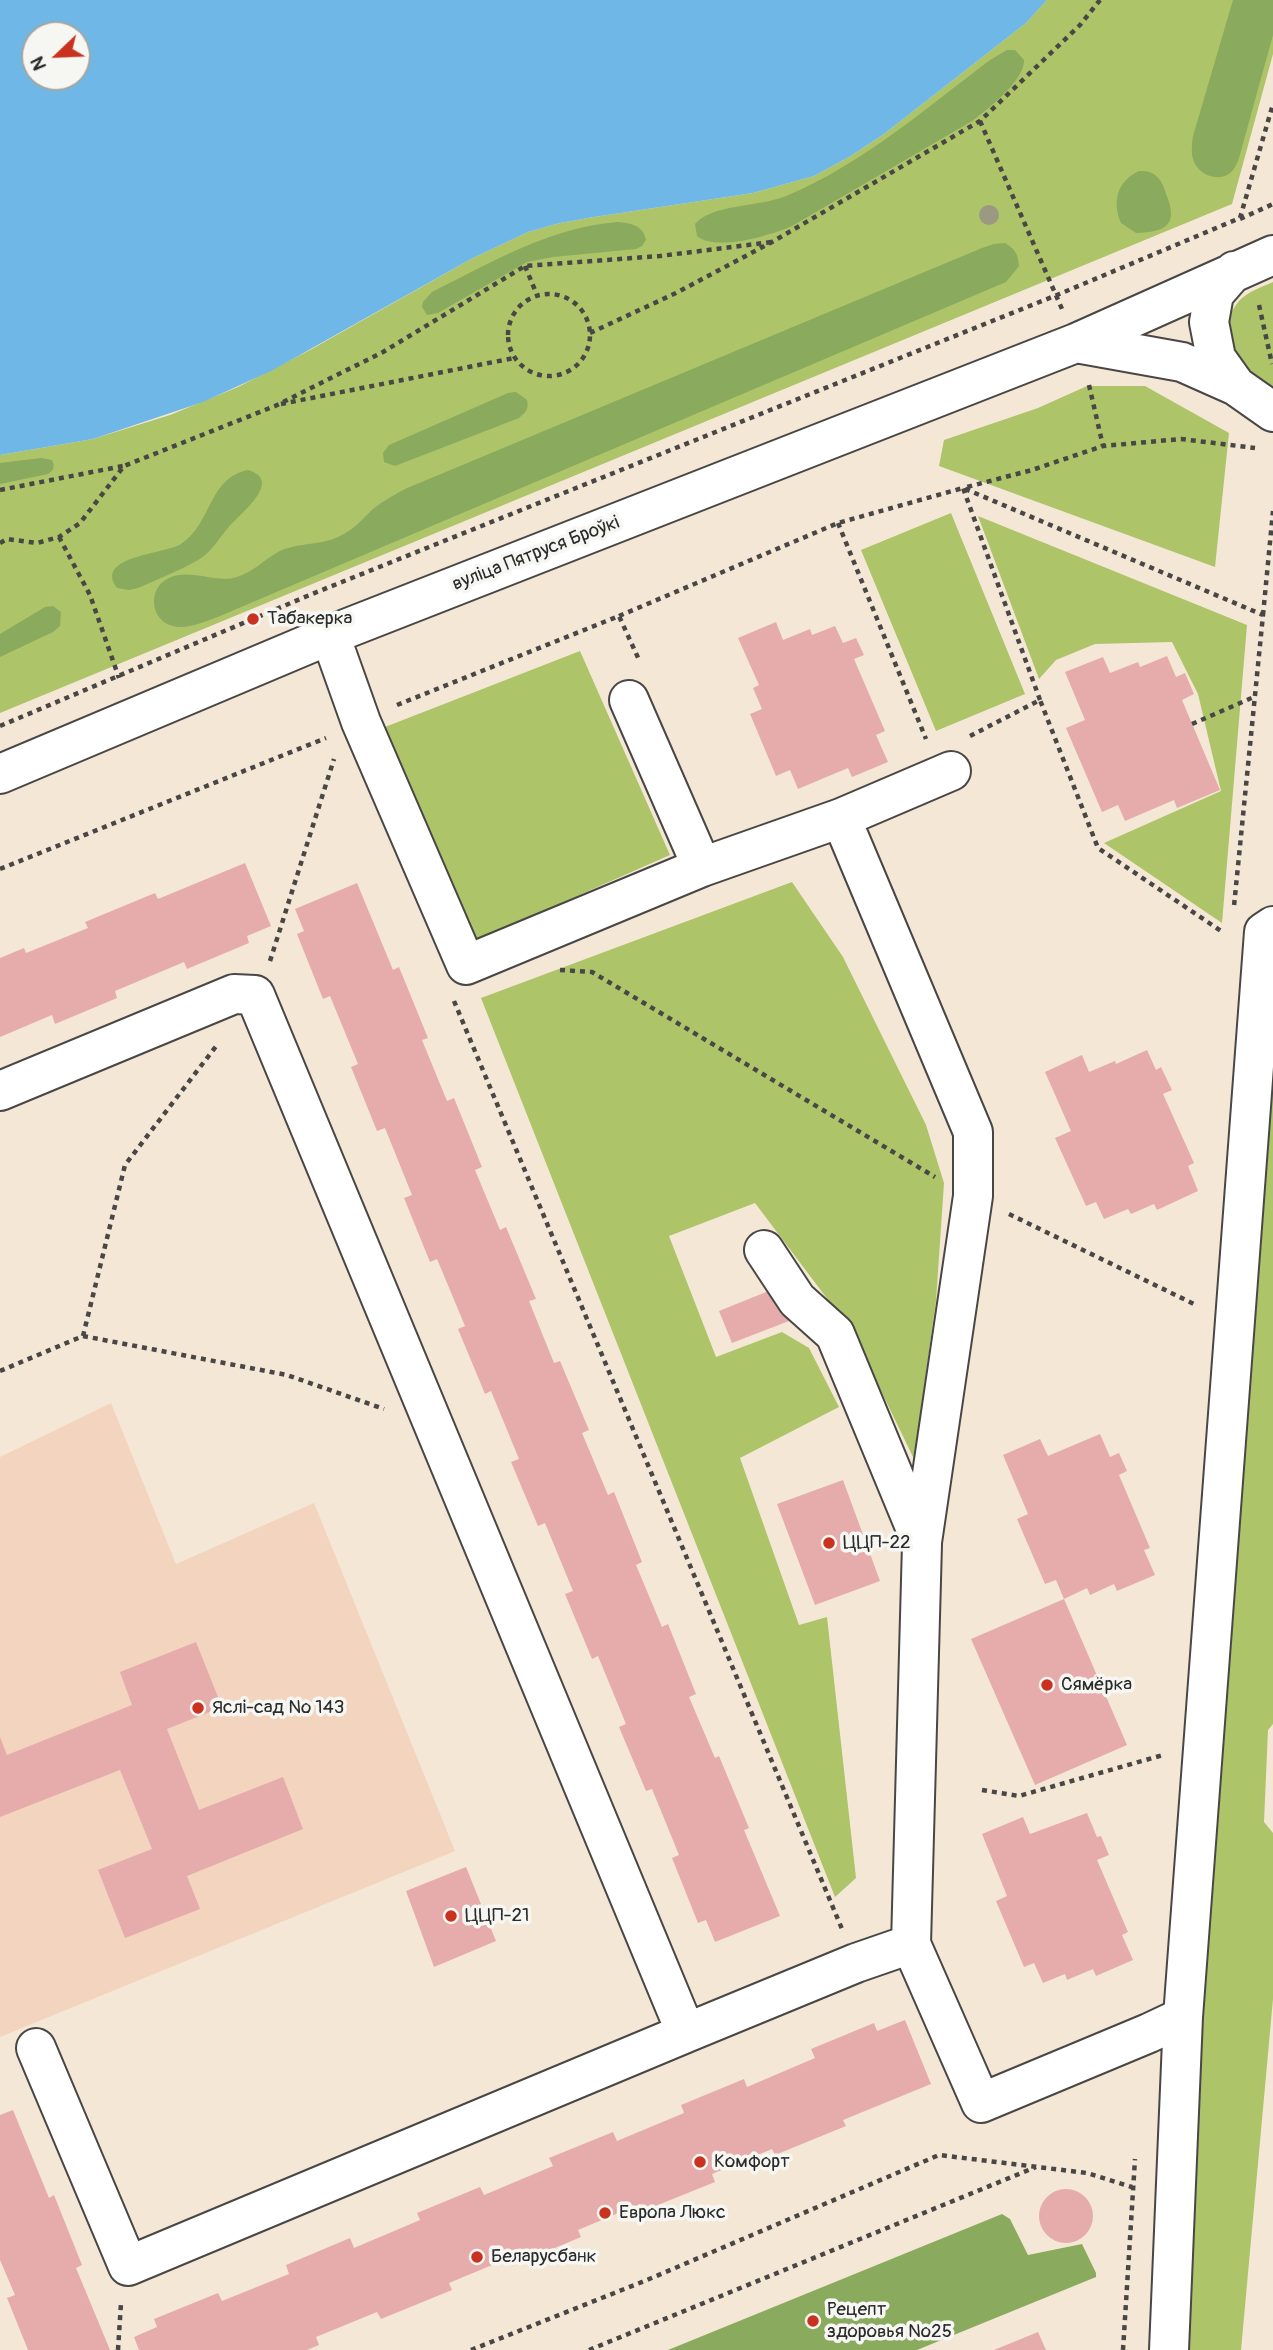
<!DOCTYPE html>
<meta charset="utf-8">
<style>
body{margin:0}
#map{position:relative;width:1273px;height:2350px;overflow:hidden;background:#f5e7d6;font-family:Pangolin,sans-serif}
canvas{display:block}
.north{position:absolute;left:21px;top:21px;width:70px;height:70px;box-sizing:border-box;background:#f6f6f2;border:2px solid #a5a5a2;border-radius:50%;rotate:247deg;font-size:19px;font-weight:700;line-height:28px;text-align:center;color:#2b2b2b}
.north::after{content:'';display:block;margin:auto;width:24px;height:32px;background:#c8321e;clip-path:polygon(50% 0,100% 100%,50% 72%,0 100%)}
</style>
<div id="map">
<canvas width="1273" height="2350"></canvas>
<div class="north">N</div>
</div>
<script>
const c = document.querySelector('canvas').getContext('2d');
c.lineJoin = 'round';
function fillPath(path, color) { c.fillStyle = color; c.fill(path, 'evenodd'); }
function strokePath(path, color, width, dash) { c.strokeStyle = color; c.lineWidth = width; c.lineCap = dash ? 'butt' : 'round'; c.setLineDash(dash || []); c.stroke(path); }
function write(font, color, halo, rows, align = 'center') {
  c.font = font + ' Pangolin,sans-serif'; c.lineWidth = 7; c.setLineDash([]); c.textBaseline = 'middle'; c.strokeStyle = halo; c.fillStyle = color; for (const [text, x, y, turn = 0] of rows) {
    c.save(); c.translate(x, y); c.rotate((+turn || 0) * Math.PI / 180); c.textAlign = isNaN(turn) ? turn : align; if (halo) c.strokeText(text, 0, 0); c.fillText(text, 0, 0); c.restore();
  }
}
const built = new Path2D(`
 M111,1403L176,1564L314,1503L455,1851L0,2037V1457Z`);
const green = new Path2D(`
 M1047,0H1273V54L1232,204L0,713V455L93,439L170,415L238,387L310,350L471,259L528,232L560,223L594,217L753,193L814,176L849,157L884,134L1026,23Z
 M1273,282V390C1243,372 1210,335 1239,301C1247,292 1262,287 1273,282Z
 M1087,386H1145L1229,433L1215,567L939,466L944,440L1038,408Z
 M951,513L1025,694L936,731L861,550Z
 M978,516L1247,625L1222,923L1104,843L1221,791L1198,694L1172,642L1095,644L1056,660L1039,679Z
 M580,651L670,855L475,941L385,727Z
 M792,882L843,957L926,1125L944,1183L936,1301L914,1459L853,1333L755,1203L669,1236L716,1357L782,1332L809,1348L839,1407L740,1458L799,1625L827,1617L856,1878L835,1897L481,998Z
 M1273,997V1724L1268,1730L1264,1822L1273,1833V1999L1241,2350H1180L1187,2214Z`);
const forest = new Path2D(`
 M1233,0H1273V35L1239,158C1237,163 1235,169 1230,173C1217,183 1197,174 1193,159C1191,152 1192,143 1193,136Z
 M1007,50H1015L1024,60C1025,80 988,109 972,121L792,226C772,235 716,252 697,236L695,224C712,204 760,207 786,196C861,165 925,109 990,60Z
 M1139,171C1145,171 1150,171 1155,175C1161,179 1164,187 1166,194C1179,225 1166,232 1136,233L1121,223C1112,202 1117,181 1139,171Z
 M617,222C631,223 643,225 646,240L642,246L636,249L553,257L527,262L438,313L427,315L422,307L423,302L432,292C492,262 549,228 617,222Z
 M1005,243C1015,249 1018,254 1019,266L1006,282L220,616C206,621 188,630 173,626C150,621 147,588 169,578C191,568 215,584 237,577C253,572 264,560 278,552C297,542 321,546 340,536C353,530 363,519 373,509C383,501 394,495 405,489L982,248L994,244Z
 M516,392L527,400C529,409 526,412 519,418L395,466L384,462L383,453L389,445L508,393Z
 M41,458L52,460C55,467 54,470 48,474L0,484V463Z
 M248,470C285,481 238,515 228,528C218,539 212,552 198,560C179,571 158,579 138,588L129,590L117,588C93,556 166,554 181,544C212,524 208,478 248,470Z
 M53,606L61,612L60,626L53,632L0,657V634L45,607Z
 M1002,2214L1010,2219L1028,2255L1082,2244L1096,2273V2277L917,2350H668Z`);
const water = new Path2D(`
 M0,0H1047L1026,23L884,134L849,157L814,176L753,193L594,217L560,223L528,232L471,259L273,370L203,402L93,439L0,455ZM35,35H77V77H35Z`);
const building = new Path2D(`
 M776,622L783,640L810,629L812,635L835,626L843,643L856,638L864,655L854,659L885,731L876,735L888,762L852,777L848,768L798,789L790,770L776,776L750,714L762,709L753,688L759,685L738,638Z
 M1167,656L1176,677L1185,673L1194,694L1182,700L1220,790L1177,808L1174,800L1125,821L1118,805L1102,812L1066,728L1085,720L1065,672L1103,657L1110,673L1138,662L1140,667Z
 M245,863L271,926L247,936L249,943L187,969L184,962L115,991L117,998L55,1024L52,1015L0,1037V958L24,948L26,953L88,928L85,922L155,893L158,899Z
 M357,883L393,970L399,967L428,1038L422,1040L447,1101L454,1098L482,1167L475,1170L500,1230L506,1227L536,1299L529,1301L554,1363L560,1361L589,1430L582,1433L608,1495L614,1492L642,1562L636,1565L662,1627L668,1624L696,1694L689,1697L715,1758L719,1756L749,1828L744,1830L780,1916L715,1942L706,1920L698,1923L672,1858L679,1855L652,1789L646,1791L619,1727L626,1724L598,1656L592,1659L565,1594L573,1591L545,1523L538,1526L511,1462L519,1459L491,1391L485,1394L458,1329L465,1326L437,1259L430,1262L404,1198L412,1195L385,1128L377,1131L351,1067L358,1064L330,996L323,999L297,934L304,931L295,909Z
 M1147,1050L1156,1070L1161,1067L1172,1090L1163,1094L1194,1163L1188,1166L1198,1191L1157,1210L1154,1204L1131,1214L1128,1209L1104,1219L1096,1202L1086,1206L1055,1138L1071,1131L1045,1072L1082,1055L1089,1072L1115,1061L1116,1064Z
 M776,1288L789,1321L732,1343L719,1311Z
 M1100,1434L1110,1457L1119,1453L1127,1471L1119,1475L1150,1548L1144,1550L1155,1575L1117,1591L1114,1584L1090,1595L1087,1588L1064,1599L1056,1580L1045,1584L1017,1519L1028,1514L1003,1455L1040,1439L1048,1456Z
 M843,1480L880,1581L815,1605L777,1504Z
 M1064,1599L1127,1745L1035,1785L971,1639Z
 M196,1642L222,1707L167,1729L199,1810L283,1777L303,1829L187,1876L200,1909L125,1938L98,1870L152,1849L120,1770L0,1817V1737L7,1755L132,1705L120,1672Z
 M1087,1813L1097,1837L1101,1836L1109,1855L1097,1860L1128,1932L1122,1935L1133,1960L1096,1976L1093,1969L1067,1980L1065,1974L1043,1983L1034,1963L1024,1967L996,1901L1007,1896L982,1834L1023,1817L1030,1834Z
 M466,1867L496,1941L434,1967L406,1891Z
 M905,2020L931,2084L843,2120L846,2126L775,2155L772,2149L712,2174L715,2182L643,2211L640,2204L578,2230L581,2237L512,2266L509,2258L449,2283L452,2290L381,2319L377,2312L316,2337L319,2345L307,2350H139L134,2337L157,2327L154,2319L218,2293L222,2301L289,2274L286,2265L350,2238L354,2248L420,2220L417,2213L480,2187L484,2195L553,2166L549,2158L613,2132L617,2141L684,2113L681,2105L744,2079L747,2087L815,2058L811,2049L874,2023L877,2031Z
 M13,2110L49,2198L54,2195L82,2265L76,2268L110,2350H28L7,2298L15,2295L0,2260V2115Z
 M1039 2216a27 27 0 1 1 54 0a27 27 0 1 1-54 0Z
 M1038,2332L1046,2350H994Z`);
const path = new Path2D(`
 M980,121L1062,309
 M1240,219L1273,204
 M525,266L537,295
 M508 335a41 41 0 1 1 82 0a41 41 0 1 1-82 0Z
 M1259,305L1272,364
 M590,333L676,293L772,242L980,121L1080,25L1100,0
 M1089,385L1103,446
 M281,404L514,358
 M0,490L123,466
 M838,523L926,739
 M59,537L90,595L119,678
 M0,543L7,539L37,543L59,537L80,523L124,466L275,406L383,352L525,266L660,256L772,242
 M1263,615L1273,511
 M619,616L838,523L963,488L1263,615L1234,906
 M1040,700L963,488L1032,470L1103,446L1181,439L1255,448
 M397,705L619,616L640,662
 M1192,724L1254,697
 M0,726L312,594L1057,295L1240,218L1273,104
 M970,736L1040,700L1098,848L1224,933
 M0,869L326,738
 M270,961L334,759
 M560,970L592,972L935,1177
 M454,1001L842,1929
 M1009,1214L1196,1305
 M83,1336L287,1375L384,1409
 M0,1371L83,1336L125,1165L217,1045
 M982,1790L1019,1796L1163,1755
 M118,2350L121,2303
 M471,2350L647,2280L939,2155L1087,2173L1132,2187
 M589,2350L1036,2167
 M1123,2350L1135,2159`);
const minor = new Path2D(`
 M1234,271L1214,294L1209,322L1216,358L1236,386
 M1076,343L1182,362L1236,386L1273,412
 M330,635L361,722L466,965L702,867L841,818L951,771
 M629,700L702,867
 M0,774L330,635L1076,343L1273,255
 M841,818L973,1132V1196L922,1542
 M0,1091L234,994L255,995L686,2033L856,1963L911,1944
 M764,1250L797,1300L835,1334L922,1544L911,1944L981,2103L1149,2033L1183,2017
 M36,2048L128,2266L686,2033
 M1169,2350L1183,2017L1264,932L1273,926`);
const trees = [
 [989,215]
];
const markers = [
 [253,619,7,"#c8321e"],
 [829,1543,7,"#c8321e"],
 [1047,1685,7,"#c8321e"],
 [198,1708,7,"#c8321e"],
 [451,1916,7,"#c8321e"],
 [700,2162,7,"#c8321e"],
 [605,2213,7,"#c8321e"],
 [477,2257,7,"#c8321e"],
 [813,2321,7,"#c8321e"]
];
const streetNames = [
 ["вуліца Пятруся Броўкі",536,554,-21]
];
const poiNames = [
 ["Табакерка",267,619],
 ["ЦЦП-22",843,1543],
 ["Сямёрка",1061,1685],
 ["Яслі-сад № 143",212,1708],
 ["ЦЦП-21",465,1916],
 ["Комфорт",714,2162],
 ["Европа Люкс",619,2213],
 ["Беларусбанк",491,2257],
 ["Рецепт",827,2310],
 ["здоровья №25",827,2332]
];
fillPath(built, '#f3d4bf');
fillPath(green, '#adc469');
fillPath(forest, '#8aaa5d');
fillPath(water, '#6eb7e6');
fillPath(building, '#e5acab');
strokePath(minor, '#494745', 42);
strokePath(path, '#494745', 4.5, [5, 5]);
strokePath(minor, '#fff', 38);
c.fillStyle = '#9b9982';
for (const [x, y] of trees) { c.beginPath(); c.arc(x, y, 10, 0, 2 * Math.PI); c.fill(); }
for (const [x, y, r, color] of markers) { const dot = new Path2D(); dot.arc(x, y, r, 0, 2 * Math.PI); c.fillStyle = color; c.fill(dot); strokePath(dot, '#f6f6f2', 2.5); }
write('19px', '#2b2b2b', '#f6f6f2', streetNames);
write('19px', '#2b2b2b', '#f6f6f2', poiNames, 'left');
</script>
